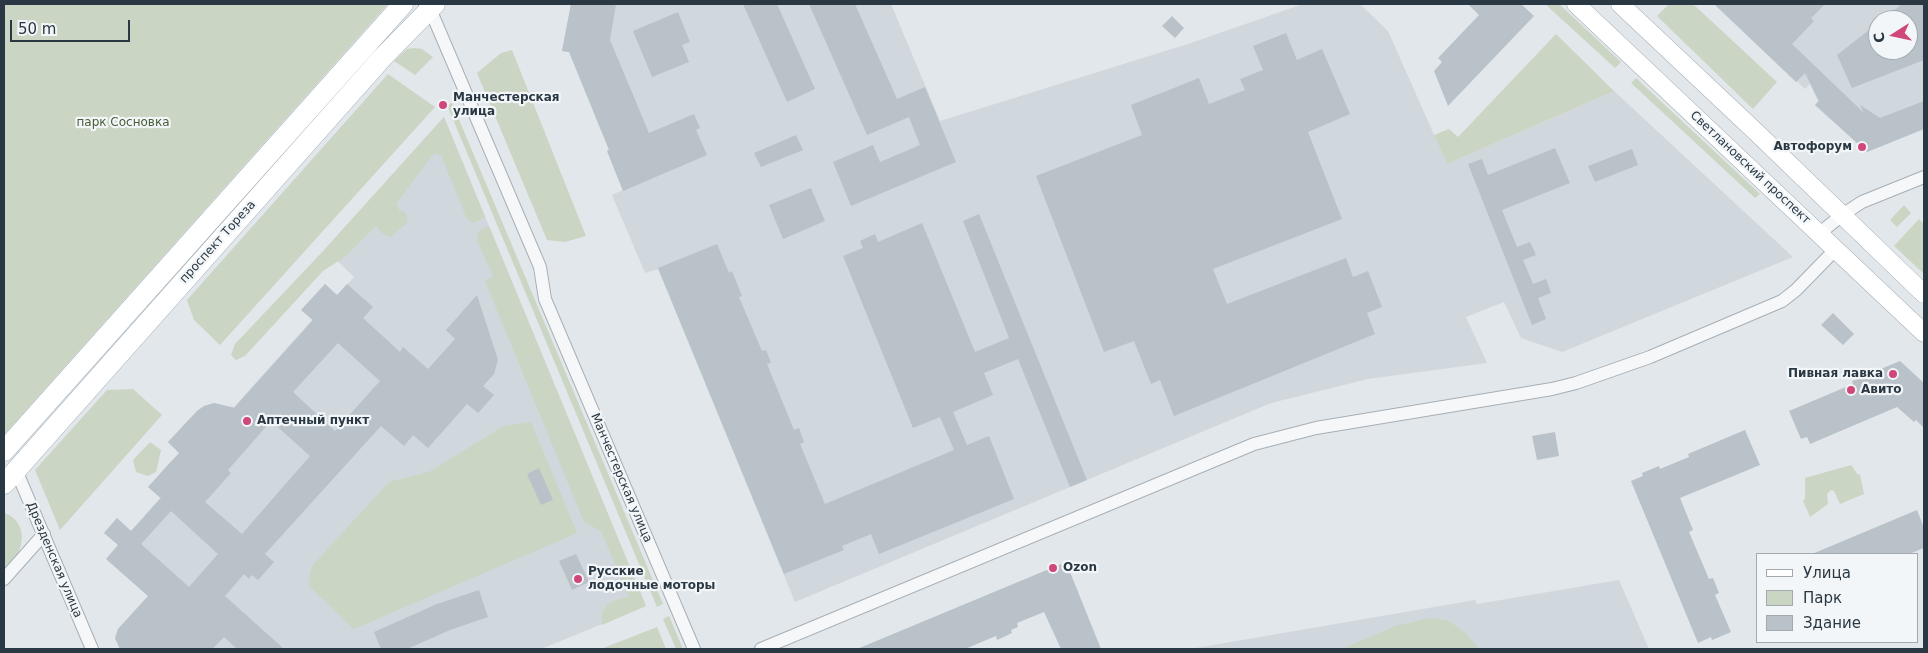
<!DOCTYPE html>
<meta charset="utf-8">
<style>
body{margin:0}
#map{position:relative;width:1928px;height:653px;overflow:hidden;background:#e2e7eb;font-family:"DejaVu Sans",sans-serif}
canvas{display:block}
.frame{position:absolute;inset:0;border:5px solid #2a3843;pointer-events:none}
.legend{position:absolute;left:1756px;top:553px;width:162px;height:90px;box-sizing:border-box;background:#f2f6f8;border:1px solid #a2aab0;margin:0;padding:6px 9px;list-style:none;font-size:15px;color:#2a3843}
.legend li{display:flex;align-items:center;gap:10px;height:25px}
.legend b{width:25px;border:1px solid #a2aab0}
.north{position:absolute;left:1868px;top:10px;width:50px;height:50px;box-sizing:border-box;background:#f2f6f8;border:1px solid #a2aab0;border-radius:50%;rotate:260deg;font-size:14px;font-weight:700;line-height:20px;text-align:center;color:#2a3843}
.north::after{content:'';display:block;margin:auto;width:18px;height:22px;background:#d04779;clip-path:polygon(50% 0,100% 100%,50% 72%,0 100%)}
.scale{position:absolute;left:10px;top:20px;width:120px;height:22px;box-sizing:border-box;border:2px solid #2a3843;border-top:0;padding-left:6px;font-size:15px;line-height:18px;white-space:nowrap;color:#2a3843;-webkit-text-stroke:4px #f2f6f8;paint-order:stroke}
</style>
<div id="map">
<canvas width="1928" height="653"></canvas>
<div class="frame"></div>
<ul class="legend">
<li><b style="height:6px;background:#fff"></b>Улица</li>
<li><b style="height:14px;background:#cbd5c3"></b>Парк</li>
<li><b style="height:14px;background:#b9c2c8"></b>Здание</li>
</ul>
<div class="north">С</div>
<div class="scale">50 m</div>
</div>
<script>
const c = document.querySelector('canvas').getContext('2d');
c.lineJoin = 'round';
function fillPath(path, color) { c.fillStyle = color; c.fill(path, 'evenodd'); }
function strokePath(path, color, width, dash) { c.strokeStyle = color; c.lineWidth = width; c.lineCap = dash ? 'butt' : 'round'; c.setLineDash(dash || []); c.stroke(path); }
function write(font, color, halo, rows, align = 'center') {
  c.font = font + ' "DejaVu Sans",sans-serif'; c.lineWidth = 4.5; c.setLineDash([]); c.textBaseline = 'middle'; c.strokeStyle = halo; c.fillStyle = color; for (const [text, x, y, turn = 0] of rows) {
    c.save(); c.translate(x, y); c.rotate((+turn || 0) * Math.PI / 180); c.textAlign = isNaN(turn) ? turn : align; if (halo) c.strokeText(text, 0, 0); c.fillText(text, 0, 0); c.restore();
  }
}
const built = new Path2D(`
 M571,4H891L940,121L1188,44L1303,4H1360L1388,31L1447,164L1614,91L1793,257L1562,352L1521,338L1504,302L1466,317L1487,363L1368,379L1271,403L795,602L658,269L645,273L612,195L623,190L607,151L609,149L569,52L562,51Z
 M1714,4H1924V129L1867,152L1815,105L1818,101L1810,84L1805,89ZM1878,20H1908V50H1878Z
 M444,117L646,606L541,649H120L115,638L118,629L148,596L106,559L118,545L104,533L117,518L131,531L160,498L148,487L171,461L177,466L185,458L168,442L197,411L204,406L214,403L234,407L312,320L301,310L325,284L337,295L354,277L325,249Z
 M1619,580L1649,649H1190L1475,600L1477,604Z`);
const green = new Path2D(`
 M4,4H388L4,435Z
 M1545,4H1559L1621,62L1615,68Z
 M1669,4H1693L1777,82L1753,109L1657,16Z
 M1556,34L1614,91L1447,164L1434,135L1449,129L1458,137Z
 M414,48L422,49L433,57L415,75L394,61L407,49Z
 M512,50L586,236L565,242L547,240L477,73L501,53Z
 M388,74L435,107L220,345L194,320L187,300Z
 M1636,78L1760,194L1755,198L1631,83Z
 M452,103L663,604L657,607L447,105Z
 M444,117L485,217L474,223L467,219L441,155L434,153L396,204L399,210L406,213L408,222L390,237L382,233L376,226L346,256L323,271L245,356L236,360L231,355L235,344L325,249Z
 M1904,205L1911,213L1897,227L1890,220Z
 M1919,219L1924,224V274L1894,246Z
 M489,226L646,606L602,625C599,604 613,600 629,597L601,531L584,522L485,281L493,276L477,240L479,231Z
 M133,389L162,415L60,530L35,470L107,390Z
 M531,422L577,533L354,629L308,585L312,566L389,482L429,472L504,426Z
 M150,442L161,450L156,472L148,476L136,472L133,460Z
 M1851,465L1858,475L1860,474L1864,494L1840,504L1834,491L1831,490L1827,494L1828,504L1810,517L1803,501L1805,499V478Z
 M4,513C23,519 26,539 17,555C14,560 8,565 4,570Z
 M669,616L683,649H676L663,619Z
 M1430,618L1447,620L1466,633L1479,649H1342L1395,626Z
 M657,627L666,649H601Z`);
const building = new Path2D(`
 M571,4H616L610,40L649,133L694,114L700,128L696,130L707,155L623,191L607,151L609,150L569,52L562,51Z
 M743,4H777L815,89L787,102Z
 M809,4H855L897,99L925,87L956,162L851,206L833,162L873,145L880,162L920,145L909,117L867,135Z
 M1468,4H1521L1534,16L1448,106L1434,71L1442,62L1438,58L1479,15Z
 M1714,4H1825L1811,18L1814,21L1792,44L1864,113L1860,105L1880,118L1924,101V129L1867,152L1815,105L1819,101L1805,73L1796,82Z
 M1902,4H1924V60L1852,88L1837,55L1878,23V50H1908V20H1882Z
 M678,12L690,42L682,45L689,62L652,77L633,31Z
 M1172,16L1184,28L1175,38L1162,26Z
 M1286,33L1297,60L1322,49L1350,114L1308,132L1342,219L1213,269L1227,304L1346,258L1353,277L1368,271L1382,307L1367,313L1375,334L1174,416L1160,380L1151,384L1134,341L1104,352L1036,176L1142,135L1131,105L1199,78L1209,104L1245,90L1240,79L1263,70L1253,46Z
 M796,135L803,150L761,167L754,153Z
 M1555,148L1570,183L1502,210L1517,247L1530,242L1536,255L1523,260L1533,284L1546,279L1551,293L1538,298L1546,319L1532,325L1468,164L1482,159L1488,175Z
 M1632,149L1638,165L1595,182L1588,166Z
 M811,188L825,221L783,239L769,205Z
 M979,214L1087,480L1070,487L1018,359L984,373L993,395L953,412L967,445L989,436L1014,499L879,554L871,534L842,546L844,550L784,574L658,268L717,244L729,273L732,271L742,296L739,297L762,351L766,350L771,363L767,364L794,430L799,428L804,442L800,444L825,504L954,450L940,417L913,428L843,256L863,248L860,241L875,234L878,242L922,223L975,352L1009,338L963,221Z
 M325,284L337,295L347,284L373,307L363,318L400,352L403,347L428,369L455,339L446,330L477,295L498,360L494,374L483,386L494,395L478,413L467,404L428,448L413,435L404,446L381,426L265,554L274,562L258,580L252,575L249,579L244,574L225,596L284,649H237L224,637L212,649H120L115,638L118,629L148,596L106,559L118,545L104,533L117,518L131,531L161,498L148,487L179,453L168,442L197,411L204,406L214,403L234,408L313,320L301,310ZM338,343L380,381L335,431L293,392ZM271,421L310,456L242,534L205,502L231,473L228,470ZM171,511L218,554L189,587L141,544Z
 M1833,313L1854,334L1843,345L1821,325Z
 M1900,361L1924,383V428L1916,420L1914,422L1897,407L1810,444L1807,437L1801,439L1789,411L1853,384L1852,381L1861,378L1860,374L1875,368L1876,371Z
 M1745,430L1760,465L1680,498L1693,530L1689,532L1709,579L1713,578L1719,593L1715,595L1731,632L1712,640L1711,637L1698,643L1631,481L1643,476L1642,473L1659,466L1660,469L1689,457L1688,454Z
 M1555,432L1559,456L1537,460L1532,436Z
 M539,468L553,500L541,505L527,474Z
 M1917,510L1924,528V548L1909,554H1812Z
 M576,554L589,582L572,590L559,561Z
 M1066,562L1101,649H1061L1044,612L1017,623L1018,627L1011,630L1012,633L997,640L996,636L965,649H857Z
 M479,590L488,617L450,630L407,649H381L374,632L437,604Z`);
const street = new Path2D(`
 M425,5L430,9L540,267L545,299L694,649
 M1820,233L1842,215L1862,202L1924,177
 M16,470L92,649
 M4,579L44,534
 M761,649L1254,444L1316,428L1552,389L1576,383L1650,357L1782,301L1796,290L1836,249`);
const secondary = new Path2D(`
 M1576,4L1924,333
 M1620,4L1756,132L1924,294`);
const primary = new Path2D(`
 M4,451L403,4
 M4,484L382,58L435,4`);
const markers = [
 [443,105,5,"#d04779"],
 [1862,147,5,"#d04779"],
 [1893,374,5,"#d04779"],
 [1851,390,5,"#d04779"],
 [247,421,5,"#d04779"],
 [1053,568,5,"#d04779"],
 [578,579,5,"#d04779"]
];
const poiNames = [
 ["Манчестерская",453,98],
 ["улица",453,112],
 ["Автофорум",1852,147,"right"],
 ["Пивная лавка",1883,374,"right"],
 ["Авито",1861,390],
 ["Аптечный пункт",257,421],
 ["Ozon",1063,568],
 ["Русские",588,572],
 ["лодочные моторы",588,586]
];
const parkNames = [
 ["парк Сосновка",123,123]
];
const streetNames = [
 ["Светлановский проспект",1750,168,43],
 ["проспект Тореза",218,242,-48],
 ["Манчестерская улица",621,478,67],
 ["Дрезденская улица",54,560,67]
];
fillPath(built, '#d0d7dd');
fillPath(green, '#cbd5c3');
fillPath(building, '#b9c2c8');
strokePath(street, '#a7afb5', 14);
strokePath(secondary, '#a7afb5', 19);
strokePath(primary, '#a1aeb7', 21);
strokePath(street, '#f5f7f9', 12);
strokePath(secondary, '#fff', 18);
strokePath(primary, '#fff', 20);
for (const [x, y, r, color] of markers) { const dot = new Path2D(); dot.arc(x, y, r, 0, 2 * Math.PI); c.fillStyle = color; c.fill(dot); strokePath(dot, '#f2f6f8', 2); }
write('bold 12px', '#2a3843', '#f2f6f8', poiNames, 'left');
write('12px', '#475f37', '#f2f6f8', parkNames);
write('12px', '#2a3843', '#f2f6f8', streetNames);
</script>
